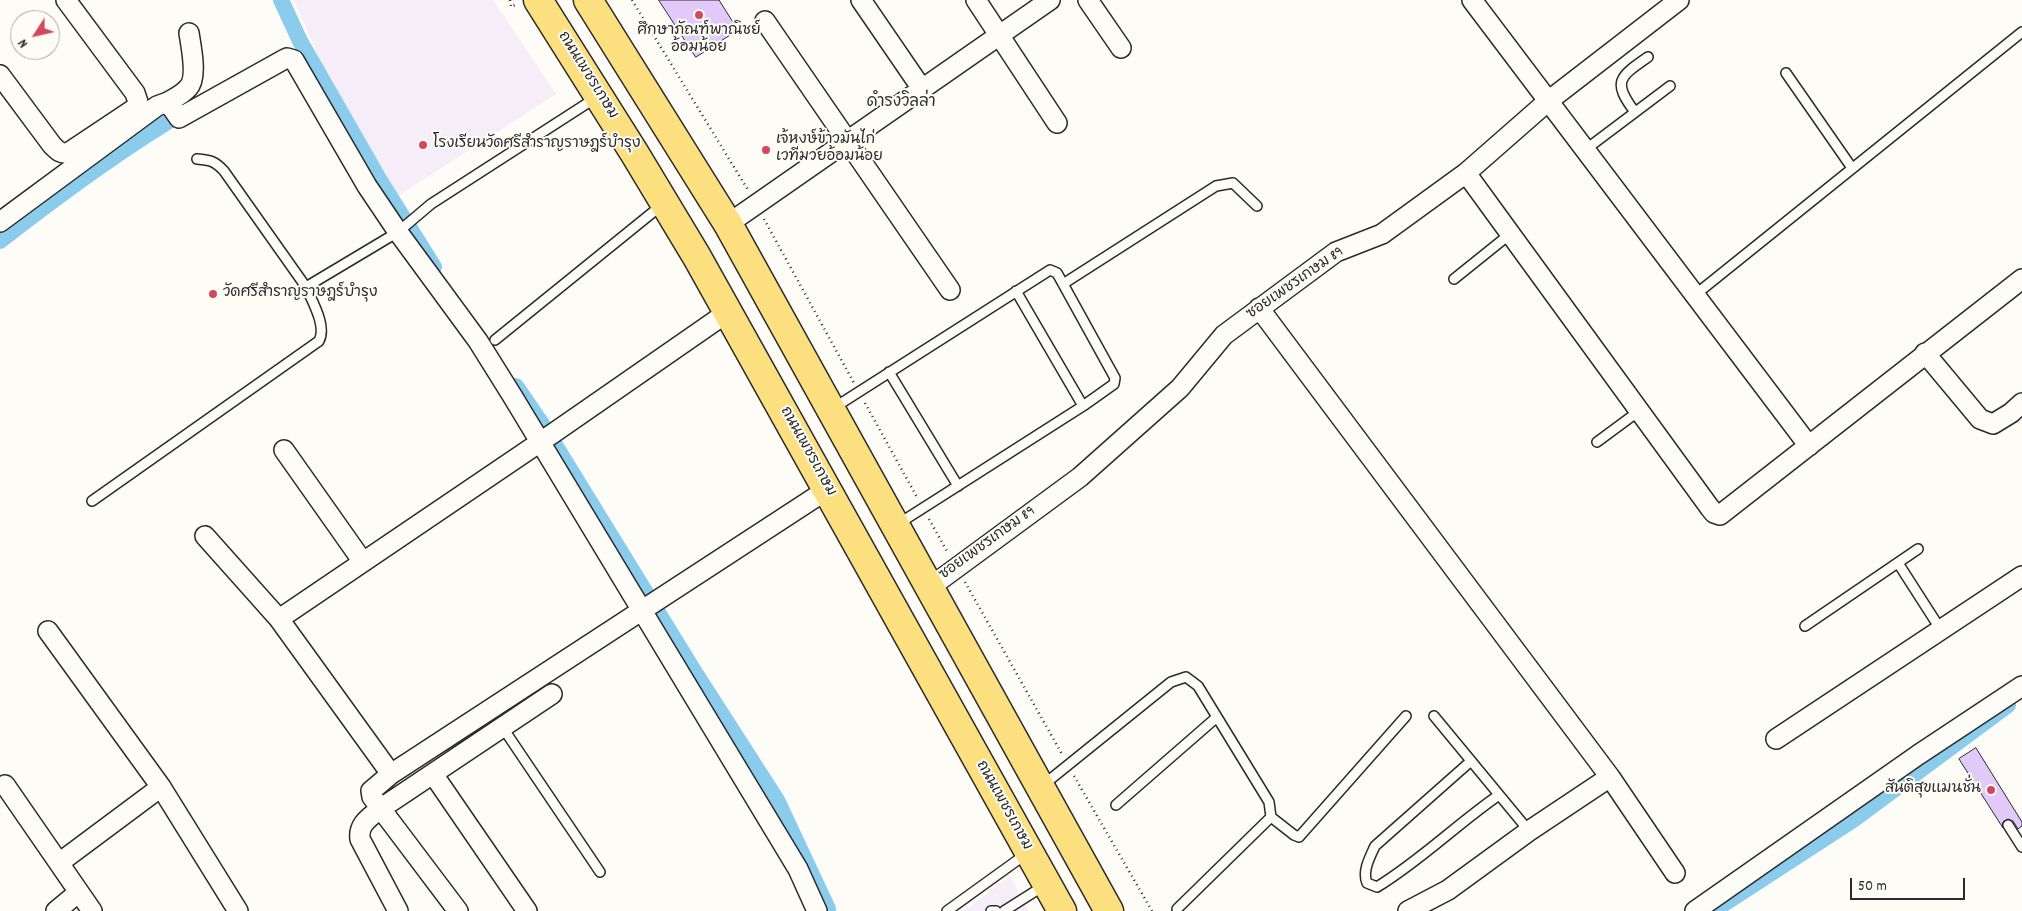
<!DOCTYPE html>
<meta charset="utf-8">
<style>
body{margin:0}
#map{position:relative;width:2022px;height:911px;overflow:hidden;background:#fdfcf7;font-family:Dekko,sans-serif}
canvas{display:block}
.north{position:absolute;left:10px;top:10px;width:50px;height:50px;box-sizing:border-box;background:#fdfcf7;border:1px solid #a9a8a5;border-radius:50%;rotate:235deg;font-size:14px;font-weight:700;line-height:20px;text-align:center;color:#2b2b2b}
.north::after{content:'';display:block;margin:auto;width:18px;height:22px;background:#d1495b;clip-path:polygon(50% 0,100% 100%,50% 72%,0 100%)}
.scale{position:absolute;left:1850px;top:878px;width:115px;height:22px;box-sizing:border-box;border:2px solid #2b2b2b;border-top:0;padding-left:6px;font-size:15px;line-height:18px;white-space:nowrap;color:#2b2b2b;-webkit-text-stroke:4px #fdfcf7;paint-order:stroke}
</style>
<div id="map">
<canvas width="2022" height="911"></canvas>
<div class="north">N</div>
<div class="scale">50 m</div>
</div>
<script>
const c = document.querySelector('canvas').getContext('2d');
c.lineJoin = 'round';
function fillPath(path, color) { c.fillStyle = color; c.fill(path, 'evenodd'); }
function strokePath(path, color, width, dash) { c.strokeStyle = color; c.lineWidth = width; c.lineCap = dash ? 'butt' : 'round'; c.setLineDash(dash || []); c.stroke(path); }
function write(font, color, halo, rows, align = 'center') {
  c.font = font + ' Dekko,"Playpen Sans Thai",sans-serif'; c.lineWidth = 4; c.setLineDash([]); c.textBaseline = 'middle'; c.strokeStyle = halo; c.fillStyle = color; for (const [text, x, y, turn = 0] of rows) {
    c.save(); c.translate(x, y); c.rotate((+turn || 0) * Math.PI / 180); c.textAlign = isNaN(turn) ? turn : align; if (halo) c.strokeText(text, 0, 0); c.fillText(text, 0, 0); c.restore();
  }
}
const built = new Path2D(`
 M294,0H493L556,94L398,196L326,73Z
 M1010,876L1029,911H964Z`);
const canal = new Path2D(`
 M281,0L300,41L379,179L434,267
 M0,241C60,194 121,149 187,110
 M516,386L544,427L694,671L777,800L828,909
 M1713,911L1853,820L2008,705`);
const building = new Path2D(`
 M659,0H719L738,30L696,57Z
 M1976,748L2022,822V826L2018,829L2013,821L2008,819L2003,822V828L1959,759Z`);
const path = new Path2D(`
 M510,0L511,7L517,4
 M632,0L748,190
 M764,219L854,383
 M865,403L918,499
 M929,519L948,553
 M965,582L1063,756
 M1074,776L1152,911`);
const service = new Path2D(`
 M1786,73L1852,168
 M1635,112C1612,82 1619,77 1648,57
 M1585,150L1670,86
 M197,159C210,160 215,161 224,171L306,287L398,232L431,204L597,97
 M1454,279L1510,234
 M1063,284L1216,186L1233,183L1257,206
 M1016,291L1083,406
 M1695,295L2022,32
 M495,340L663,204
 M889,372L958,486
 M832,409L1050,270L1057,273L1115,378L1114,384L1083,406L898,524
 M1597,442L1639,411
 M92,501L319,341C327,326 312,301 306,287
 M1898,563L1941,630
 M1805,626L1918,549
 M1434,716L1529,831
 M503,728L600,872
 M1471,761L1375,846C1370,857 1362,871 1367,883L1377,887C1420,861 1457,824 1499,795
 M1042,786L1171,682L1186,677L1198,686L1269,802L1271,817L1177,909
 M1116,805L1217,717
 M1271,817L1294,835L1299,837L1406,716
 M2008,825L2022,847
 M947,911L1026,854
 M991,911H996
 M1004,911L1045,885`);
const minor = new Path2D(`
 M861,0L922,89
 M976,0L1057,123
 M1088,0L1121,48
 M1472,0L1809,446
 M765,21L950,290
 M0,75L52,145C57,150 60,154 68,153L137,107L138,102L135,93L66,0
 M168,102C175,98 183,94 188,88C198,78 191,46 189,33
 M1466,173L1710,508L1714,513L1720,515L2022,279
 M0,222L157,106L168,102L179,118L283,60L287,58L294,60L367,186L398,232L478,341L513,397L798,869L817,911
 M728,224L1050,0
 M1259,308L1610,777L1675,873
 M1925,353L1980,419L1993,424L2011,413L2022,403
 M284,450L363,562
 M205,536L279,619L391,774L371,791L372,797L458,911
 M929,588L1080,477L1180,388L1224,335L1336,252L1382,234L1466,173L1547,102L1679,0
 M279,619L555,432L728,312
 M48,631L161,787L238,911
 M1776,739L2022,576
 M391,774L828,489
 M433,774L527,911
 M5,785L92,911
 M59,863L161,787
 M56,911L79,892
 M398,911L360,839C358,824 369,818 380,809L552,694
 M1408,911L1448,890L1529,831L1610,777
 M1695,911L1918,755L2022,686`);
const primary = new Path2D(`
 M538,0L635,154L697,257L1062,911
 M588,0L728,224L1109,911`);
const markers = [
 [699,15,5,"#d1495b"],
 [423,145,5,"#d1495b"],
 [766,150,5,"#d1495b"],
 [213,294,5,"#d1495b"],
 [1991,790,5,"#d1495b"]
];
const poiNames = [
 ["ศึกษาภัณฑ์พาณิชย์",699,32,"center"],
 ["อ้อมน้อย",699,49,"center"],
 ["เจ้หงษ์ข้าวมันไก่",776,141],
 ["เวทีมวยอ้อมน้อย",776,158],
 ["โรงเรียนวัดศรีสําราญราษฎร์บํารุง",433,145],
 ["วัดศรีสําราญราษฎร์บํารุง",223,294],
 ["สันติสุขแมนชั่น",1981,790,"right"]
];
const streetNames = [
 ["ถนนเพชรเกษม",587,76,58],
 ["ซอยเพชรเกษม 89",1296,284,-35],
 ["ถนนเพชรเกษม",807,452,61],
 ["ซอยเพชรเกษม 89",988,544,-36],
 ["ถนนเพชรเกษม",1003,806,61]
];
const neighbourhoodNames = [
 ["ดำรงวิลล่า",901,104]
];
fillPath(built, '#f5edf8');
strokePath(canal, '#8bcbec', 16);
fillPath(building, '#e1c9f9');
strokePath(building, '#2b2b2b', 1);
strokePath(service, '#2b2b2b', 12);
strokePath(minor, '#2b2b2b', 22);
strokePath(primary, '#2b2b2b', 31);
strokePath(path, '#2b2b2b', 2.5, [1, 4]);
strokePath(service, '#fdfcf7', 9);
strokePath(minor, '#fdfcf7', 19);
strokePath(primary, '#fce080', 28);
for (const [x, y, r, color] of markers) { const dot = new Path2D(); dot.arc(x, y, r, 0, 2 * Math.PI); c.fillStyle = color; c.fill(dot); strokePath(dot, '#fdfcf7', 2); }
write('15px', '#2b2b2b', '#fdfcf7', poiNames, 'left');
write('15px', '#2b2b2b', '#fdfcf7', streetNames);
write('16px', '#2b2b2b', '#fdfcf7', neighbourhoodNames);
</script>
